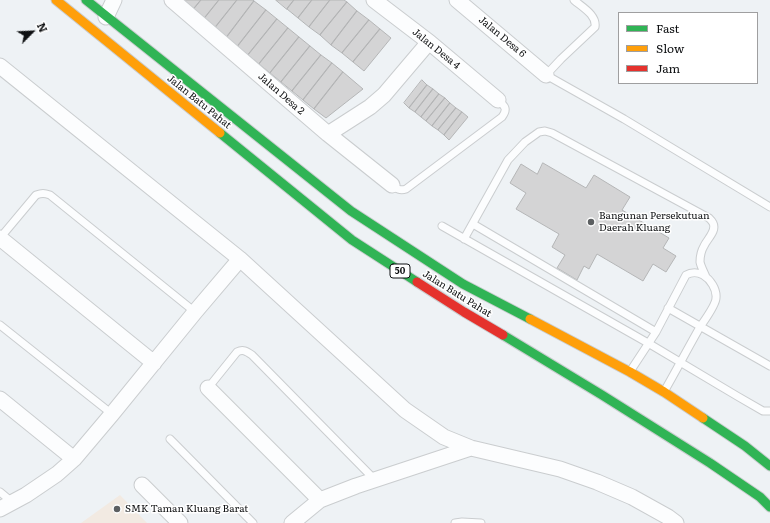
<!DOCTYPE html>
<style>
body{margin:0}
#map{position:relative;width:770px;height:523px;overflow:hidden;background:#eef2f5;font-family:Literata,serif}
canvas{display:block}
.legend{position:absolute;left:618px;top:12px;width:140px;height:72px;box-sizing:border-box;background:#fff;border:1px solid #9f9fa0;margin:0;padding:5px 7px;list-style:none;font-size:12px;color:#0e1012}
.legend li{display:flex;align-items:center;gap:8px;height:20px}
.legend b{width:20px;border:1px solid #9f9fa0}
.north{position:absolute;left:12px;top:12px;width:40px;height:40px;-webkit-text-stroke:3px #fff;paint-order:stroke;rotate:66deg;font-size:11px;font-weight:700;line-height:16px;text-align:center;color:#0e1012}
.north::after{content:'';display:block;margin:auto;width:14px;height:18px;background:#0e1012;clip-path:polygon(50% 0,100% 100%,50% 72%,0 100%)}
</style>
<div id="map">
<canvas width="770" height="523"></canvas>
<ul class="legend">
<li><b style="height:5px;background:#30b455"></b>Fast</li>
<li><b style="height:5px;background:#ff9f0a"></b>Slow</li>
<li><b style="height:5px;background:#e5322d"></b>Jam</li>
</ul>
<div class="north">N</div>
</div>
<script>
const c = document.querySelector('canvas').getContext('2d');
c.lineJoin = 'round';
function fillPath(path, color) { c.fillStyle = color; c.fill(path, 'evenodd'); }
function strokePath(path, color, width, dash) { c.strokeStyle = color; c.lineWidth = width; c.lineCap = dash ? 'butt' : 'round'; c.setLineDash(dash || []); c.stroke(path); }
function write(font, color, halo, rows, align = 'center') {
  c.font = font + ' Literata,serif'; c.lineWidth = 3; c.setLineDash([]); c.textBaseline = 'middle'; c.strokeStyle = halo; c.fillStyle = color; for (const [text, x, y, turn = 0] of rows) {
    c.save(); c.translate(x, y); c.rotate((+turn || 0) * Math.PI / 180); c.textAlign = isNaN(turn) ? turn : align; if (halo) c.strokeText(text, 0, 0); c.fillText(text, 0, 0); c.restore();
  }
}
const education = new Path2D(`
 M120,495L147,523H81Z`);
const building = new Path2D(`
 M183,0H201L192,11Z
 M201,0H219L203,20L192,11Z
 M219,0H237L214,29L203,20Z
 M237,0H253L254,1L226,38L214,29Z
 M276,0H294L287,9Z
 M294,0H312L298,18L287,9Z
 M312,0H330L309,27L298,18Z
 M330,0H344L347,2L320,35L309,27Z
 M254,1L266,10L237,47L226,38Z
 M347,2L357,11L331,45L320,35Z
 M266,10L277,19L248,55L237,47Z
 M357,11L369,20L342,53L331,45Z
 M277,19L288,28L259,64L248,55Z
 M369,20L380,29L353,62L342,53Z
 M288,28L299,37L270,73L259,64Z
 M380,29L391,38L364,71L353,62Z
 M299,37L310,46L281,82L270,73Z
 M310,46L321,55L292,91L281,82Z
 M321,55L332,63L303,100L292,91Z
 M332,63L343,72L314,109L303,100Z
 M343,72L363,89L326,118L314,109Z
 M422,80L427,85L409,108L404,103Z
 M427,85L433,89L415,112L409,108Z
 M433,89L439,94L421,117L415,112Z
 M439,94L445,98L426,121L421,117Z
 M445,98L450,103L432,126L426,121Z
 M450,103L456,108L438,130L432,126Z
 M456,108L462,112L444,135L438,130Z
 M462,112L468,117L449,140L444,135Z
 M543,163L586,188L594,175L630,197L622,210L669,238L663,248L676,256L666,272L653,264L643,281L597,254L589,269L584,266L577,280L557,268L565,255L552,247L559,234L516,209L526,193L510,183L521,164L537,174Z`);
const lane = new Path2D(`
 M574,0C582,7 597,15 595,27L561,59L546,75L624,119L770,207
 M392,185C397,189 400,191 406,189L502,117C508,109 505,106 498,100
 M473,224L656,332
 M442,226L648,343L737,396L763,411H770
 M0,238L36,195C42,193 44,193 50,195L195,312
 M464,239L508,160L525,142L539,132L545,131L552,133L709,218C710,219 712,221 713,223C717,231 707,239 704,246C701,251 700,256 700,262C701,267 704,272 706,277
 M668,308L770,366
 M0,325L112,414
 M631,370L656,332L686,275C691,272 698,272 703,275C710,279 717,289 716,298C716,305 704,321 700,327C688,348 677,369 665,390
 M208,388L237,352C243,349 246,351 252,355L375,480
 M170,439L253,523
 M0,492L12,502
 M455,523L462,522L481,523`);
const street = new Path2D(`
 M172,0L328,134L392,185
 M374,0L429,42L498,100
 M457,0L546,75
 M106,17L114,0
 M0,66L240,259L405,410L444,437L471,448L560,469L597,482L632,497L668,517L676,523
 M328,134L370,107L384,95L429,42
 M0,238L154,363
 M208,388L320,500
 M0,399L74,459
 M142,485L180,523
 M0,509L26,495L57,474L74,459L112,414L195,312L240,259
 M292,523L320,500L356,486L471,448`);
const fast = new Path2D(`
 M86,0L351,211L463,284L530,319
 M220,133L352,240L417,282
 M503,335L602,395L710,463L760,497L770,507
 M703,418L745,446L770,466`);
const slow = new Path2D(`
 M56,0L220,133
 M530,319L630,372L664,392L703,418`);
const jam = new Path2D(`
 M417,282L464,312L503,335`);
const markers = [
 [591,222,4,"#5c5f61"],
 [117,509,4,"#5c5f61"]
];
const shields = [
 [400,271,20]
];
const shieldNames = [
 ["50",400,271]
];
const streetNames = [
 ["Jalan Desa 6",502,37,40],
 ["Jalan Desa 4",436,49,39],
 ["Jalan Desa 2",281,94,41],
 ["Jalan Batu Pahat",199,102,39],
 ["Jalan Batu Pahat",457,294,32]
];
const poiNames = [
 ["Bangunan Persekutuan",599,216],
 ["Daerah Kluang",599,228],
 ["SMK Taman Kluang Barat",125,509]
];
fillPath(education, '#f2eae2');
fillPath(building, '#d4d4d5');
strokePath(building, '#b4b5b6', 1);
strokePath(lane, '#cacdcf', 9);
strokePath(street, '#cacdcf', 17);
strokePath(fast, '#cacdcf', 11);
strokePath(slow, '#cacdcf', 11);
strokePath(jam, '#cacdcf', 11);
strokePath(lane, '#fcfdfe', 7);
strokePath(street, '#fcfdfe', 15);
strokePath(fast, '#30b455', 9);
strokePath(slow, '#ff9f0a', 9);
strokePath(jam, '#e5322d', 9);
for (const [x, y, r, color] of markers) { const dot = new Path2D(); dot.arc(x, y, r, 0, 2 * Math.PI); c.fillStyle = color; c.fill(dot); strokePath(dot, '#fff', 1.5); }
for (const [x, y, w] of shields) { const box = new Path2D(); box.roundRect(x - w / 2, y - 7, w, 14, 3); c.fillStyle = '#fff'; c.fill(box); strokePath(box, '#0e1012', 1); }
write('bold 9px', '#0e1012', null, shieldNames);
write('10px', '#0e1012', '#fff', streetNames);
write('10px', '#0e1012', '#fff', poiNames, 'left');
</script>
